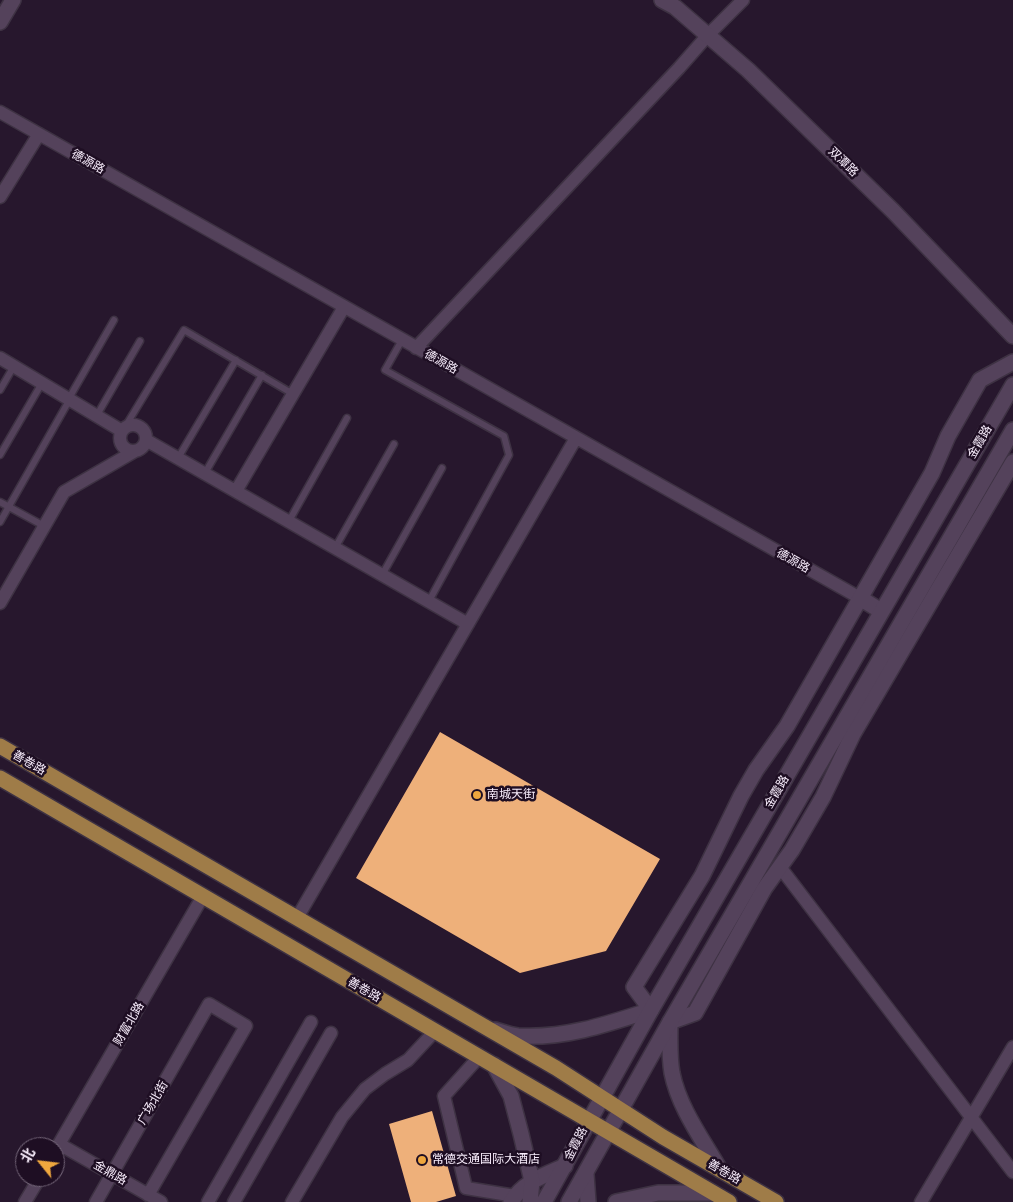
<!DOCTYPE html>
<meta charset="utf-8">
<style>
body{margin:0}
#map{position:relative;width:1013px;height:1202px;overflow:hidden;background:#27172d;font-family:"Open Sans","Noto Sans SC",sans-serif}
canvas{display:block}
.north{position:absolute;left:15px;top:1137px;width:50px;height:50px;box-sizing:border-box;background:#1e0e23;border:1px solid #75677a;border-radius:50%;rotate:299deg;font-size:14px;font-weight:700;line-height:20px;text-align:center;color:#f8edfc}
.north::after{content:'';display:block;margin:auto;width:18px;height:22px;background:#efa73e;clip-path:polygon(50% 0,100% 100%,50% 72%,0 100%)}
</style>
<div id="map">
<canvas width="1013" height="1202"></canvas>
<div class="north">北</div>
</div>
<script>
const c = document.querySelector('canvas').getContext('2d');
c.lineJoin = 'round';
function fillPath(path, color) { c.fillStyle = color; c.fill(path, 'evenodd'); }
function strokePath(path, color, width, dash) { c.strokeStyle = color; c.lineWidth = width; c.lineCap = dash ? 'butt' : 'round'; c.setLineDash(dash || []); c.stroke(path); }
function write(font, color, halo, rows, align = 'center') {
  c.font = font + ' "Open Sans","Noto Sans SC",sans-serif'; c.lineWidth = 5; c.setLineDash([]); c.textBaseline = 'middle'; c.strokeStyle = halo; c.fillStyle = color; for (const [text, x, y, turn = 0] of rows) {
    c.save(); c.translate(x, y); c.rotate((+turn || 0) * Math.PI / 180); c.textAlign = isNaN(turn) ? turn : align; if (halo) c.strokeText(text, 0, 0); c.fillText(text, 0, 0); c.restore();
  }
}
const building = new Path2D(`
 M440,732L660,859L606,951L520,973L356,878Z
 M432,1111L456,1196L436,1202H411L389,1124Z`);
const service = new Path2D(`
 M402,340L385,370L504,436L509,455L429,601
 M0,390L14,366
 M97,415L140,341
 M125,427L184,330L293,394
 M0,455L42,383
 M178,458L236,360
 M205,473L262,375
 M0,502L44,526
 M289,521L347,418
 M0,522L70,399L72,393L114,320
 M335,548L394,444
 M382,575L442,468`);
const minor = new Path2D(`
 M0,112L860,598
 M0,197L39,134
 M416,348L679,68L708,35L743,0
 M0,358L122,431
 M120 438a13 13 0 1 1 26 0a13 13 0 1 1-26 0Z
 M146,440L468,624
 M236,491L344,307
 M0,603L64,492L135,451
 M780,867L1013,1172
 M297,918L576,438
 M479,1057L444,1096L466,1188L515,1196
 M59,1144L161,1202
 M55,1151L203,896
 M25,1202L40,1177
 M96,1202L209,1004L246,1026L148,1195
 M208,1202L311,1022
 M234,1202L331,1033
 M292,1202L342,1117L365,1089L385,1074L408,1060L435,1031
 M921,1202L1013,1047`);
const tertiary = new Path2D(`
 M662,0L675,7L748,70L893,211L1013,336
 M0,22L13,0
 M860,598L881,611
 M495,1030C502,1032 510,1035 518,1036C564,1039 608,1024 651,1010L634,987L702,876L741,796L756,770L787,726L932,473L948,436L980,380L1013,362
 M720,1170C703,1140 679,1108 672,1073C669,1056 670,1039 670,1022L695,1013L764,889L792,850L823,797L853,734L1013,462
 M586,1174L588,1202
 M511,1202C523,1182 545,1175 565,1166`);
const secondary = new Path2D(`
 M494,1065L511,1096L521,1134L532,1181L530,1202
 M544,1202L651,1010L1013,385
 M569,1202L670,1022L1013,430
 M616,1202L658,1193H713`);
const primary = new Path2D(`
 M0,746L556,1068L663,1137L776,1202
 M0,778L729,1202`);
const markers = [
 [477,795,5,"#efa73e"],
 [422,1160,5,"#efa73e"]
];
const streetNames = [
 ["德源路",88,162,29],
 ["双潭路",843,162,44],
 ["德源路",441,362,29],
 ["金霞路",980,442,-60],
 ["德源路",793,561,29],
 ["善卷路",29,763,30],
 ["金霞路",777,792,-60],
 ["善卷路",364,990,30],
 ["财富北路",129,1024,-60],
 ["广场北街",153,1103,-60],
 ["金霞路",576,1144,-63],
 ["善卷路",724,1172,30],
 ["金鼎路",110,1173,30]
];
const poiNames = [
 ["南城天街",487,795],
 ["常德交通国际大酒店",432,1160]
];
fillPath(building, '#eeb07a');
strokePath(service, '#3e3243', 9);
strokePath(minor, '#3e3243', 15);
strokePath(tertiary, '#3e3243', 18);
strokePath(secondary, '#3e3243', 18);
strokePath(primary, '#3e3243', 18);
strokePath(service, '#54425b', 6);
strokePath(minor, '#54425b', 12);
strokePath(tertiary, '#54425b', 15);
strokePath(secondary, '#54425b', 15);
strokePath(primary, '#9f7c48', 15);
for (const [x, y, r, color] of markers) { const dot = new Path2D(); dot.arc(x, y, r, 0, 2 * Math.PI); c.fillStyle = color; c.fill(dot); strokePath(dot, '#1e0e23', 2); }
write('12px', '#f8edfc', '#1e0e23', streetNames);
write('12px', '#f8edfc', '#1e0e23', poiNames, 'left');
</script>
